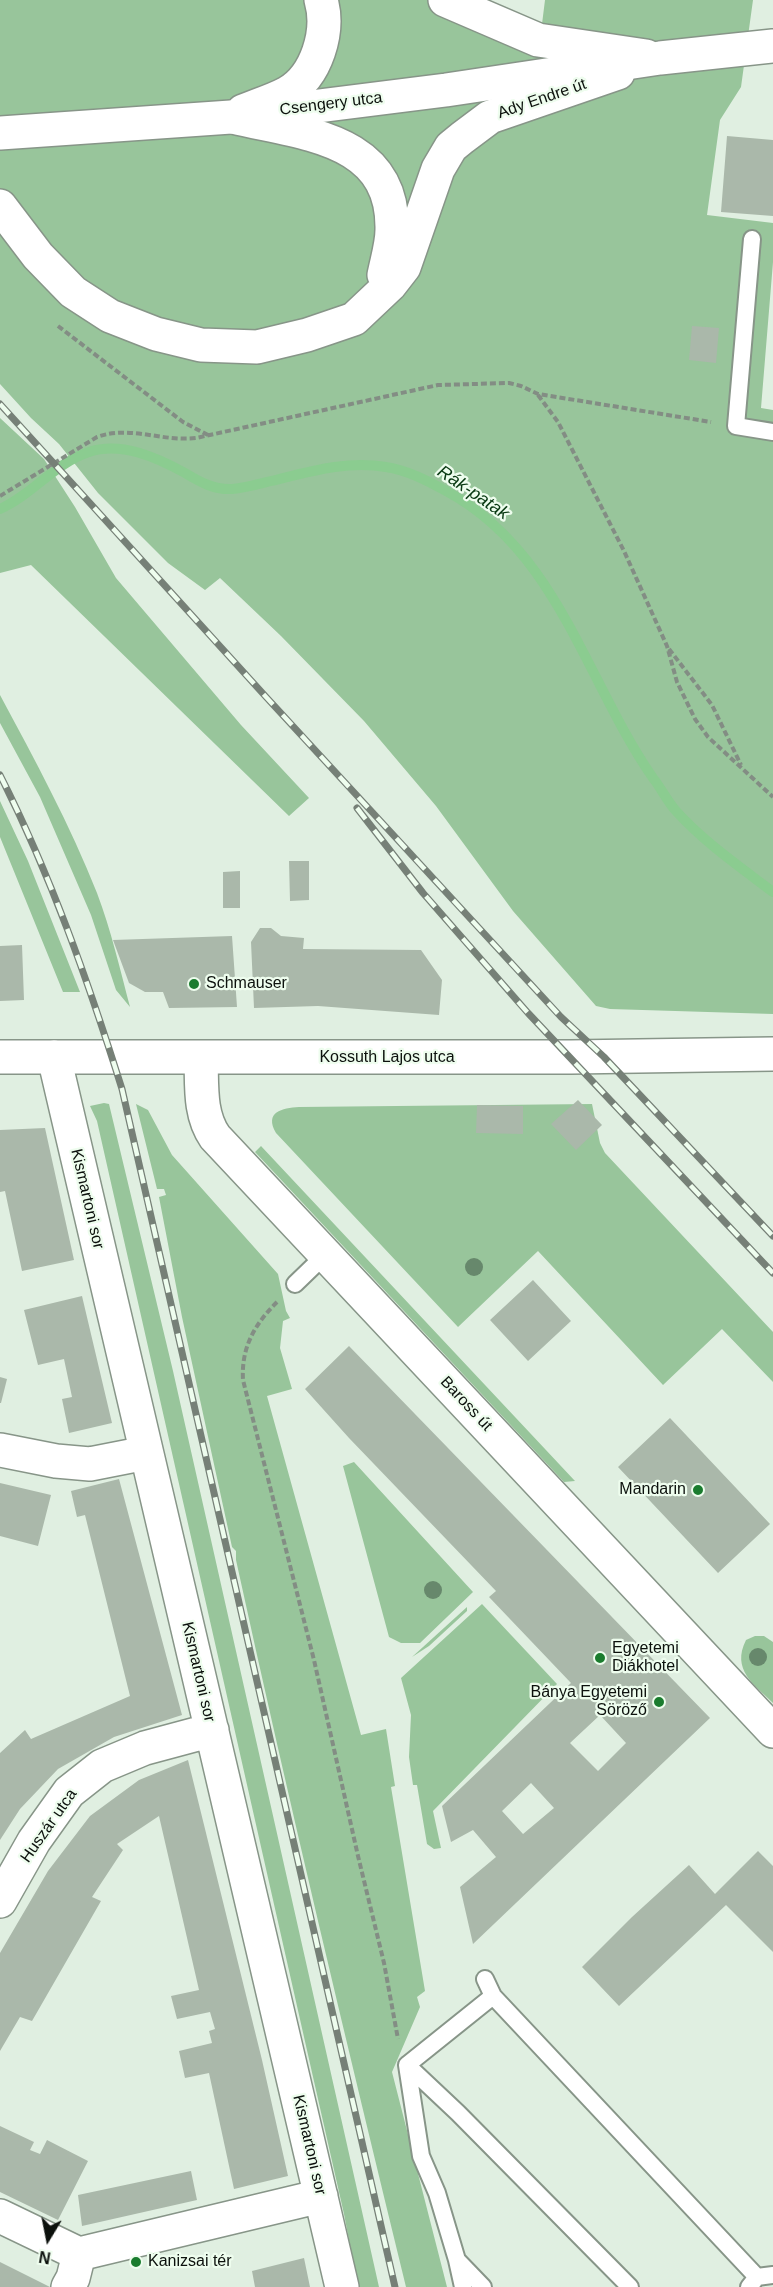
<!DOCTYPE html>
<meta charset="utf-8">
<style>
body{margin:0}
#map{position:relative;width:773px;height:2287px;overflow:hidden;background:#e0efe1;font-family:Arial,sans-serif}
canvas{display:block}
.north{position:absolute;left:18px;top:2209px;width:60px;height:60px;-webkit-text-stroke:4px #eefdee;paint-order:stroke;rotate:190deg;font-size:16px;font-weight:700;line-height:24px;text-align:center;color:#0c110d}
.north::after{content:'';display:block;margin:auto;width:21px;height:27px;background:#0c110d;clip-path:polygon(50% 0,100% 100%,50% 72%,0 100%)}
</style>
<div id="map">
<canvas width="773" height="2287"></canvas>
<div class="north">N</div>
</div>
<script>
const c = document.querySelector('canvas').getContext('2d');
c.lineJoin = 'round';
function fillPath(path, color) { c.fillStyle = color; c.fill(path, 'evenodd'); }
function strokePath(path, color, width, dash) { c.strokeStyle = color; c.lineWidth = width; c.lineCap = dash ? 'butt' : 'round'; c.setLineDash(dash || []); c.stroke(path); }
function write(font, color, halo, rows, align = 'center') {
  c.font = font + ' Arial,sans-serif'; c.lineWidth = 4.5; c.setLineDash([]); c.textBaseline = 'middle'; c.strokeStyle = halo; c.fillStyle = color; for (const [text, x, y, turn = 0] of rows) {
    c.save(); c.translate(x, y); c.rotate((+turn || 0) * Math.PI / 180); c.textAlign = isNaN(turn) ? turn : align; if (halo) c.strokeText(text, 0, 0); c.fillText(text, 0, 0); c.restore();
  }
}
const green = new Path2D(`
 M0,0H478L542,24L545,0H753L741,87L720,120L707,215L773,223V262L761,408L773,410V1014L610,1009L596,1006L513,911L436,806L364,721L281,636L220,578L205,590L168,563L98,493L59,444L31,418L0,384Z
 M0,418L44,459L75,507L116,578L241,725L309,798L289,816L31,565L0,573Z
 M0,695C35,760 70,825 97,893C111,930 120,969 130,1007L116,990L91,915L40,797L0,723Z
 M0,801L28,861L80,992H63L0,837Z
 M104,1103L109,1104L173,1371L379,2287H358L344,2214L97,1121L90,1106Z
 M136,1104L148,1110L172,1155L278,1274L286,1311L290,1318L283,1321L280,1348L292,1389L267,1396L361,1735L386,1729L395,1786L391,1787L425,1991L417,1997L420,2007L392,2072L447,2287H406C347,2045 289,1803 236,1560V1551L232,1547L182,1317L159,1197L166,1195L164,1189H157Z
 M592,1104L600,1143L605,1153L773,1332V1382L722,1329L663,1385L538,1251L458,1327L276,1133C264,1112 282,1108 299,1107Z
 M261,1146L575,1481L564,1482L255,1152Z
 M354,1462L473,1592L420,1643H401L389,1637L343,1466Z
 M482,1604L557,1684L433,1811L441,1848L434,1849L427,1844L417,1785H413L409,1757L411,1715L401,1678Z
 M467,1607V1611L429,1646L412,1657Z
 M764,1636L773,1642V1703C754,1684 731,1670 746,1640L755,1636Z`);
const stream = new Path2D(`
 M0,509C32,495 55,463 89,452C121,441 158,458 185,473C200,482 214,490 232,489C245,488 259,484 271,481C308,472 347,460 386,467C407,470 428,481 446,491C558,551 585,680 653,778C661,788 667,801 676,811C704,842 740,867 773,892`);
const building = new Path2D(`
 M727,136L773,140V216L721,212Z
 M692,326L719,328L716,363L689,360Z
 M289,861H309V900L290,901Z
 M240,871V908H223V872Z
 M260,928H271L281,936L304,938L303,949L421,950L442,980L439,1015L318,1006L254,1008L251,942Z
 M232,936L237,1007L169,1008L163,992H145L129,983L113,940Z
 M22,945L24,1000L0,1001V946Z
 M578,1100L602,1125L576,1150L551,1124Z
 M477,1105L523,1106V1134L476,1133Z
 M45,1128L74,1260L22,1271L5,1191L0,1192V1130Z
 M533,1280L571,1321L528,1361L490,1320Z
 M82,1296L112,1423L69,1433L62,1399L72,1397L64,1359L38,1365L24,1310Z
 M349,1346L710,1718L473,1944L460,1887L496,1857L473,1830L451,1842L442,1806L571,1683L489,1597L496,1591L349,1438L305,1389ZM600,1715L626,1743L598,1771L570,1743ZM531,1783L554,1808L523,1834L502,1811Z
 M0,1377L7,1379L1,1403H0Z
 M670,1418L770,1524L718,1573L618,1467Z
 M119,1479L182,1715L114,1737L58,1769L20,1809L0,1840V1753L25,1730L31,1739L130,1696L85,1515L77,1517L71,1491Z
 M0,1483L51,1495L38,1546L0,1536Z
 M188,1760L262,2060L288,2176L234,2189L209,2073L185,2078L179,2051L212,2043L209,2031L215,2029L210,2012L177,2019L171,1996L199,1990L159,1816L117,1844L123,1850L92,1897L101,1901L32,2021L20,2017L0,2051V1953L48,1871L90,1816L139,1780Z
 M758,1851L773,1866V1952L726,1905L619,2006L582,1967L632,1917L689,1865L715,1894Z
 M0,2126L34,2142L30,2150L40,2154L47,2140L88,2161L58,2220L0,2192Z
 M191,2171L197,2200L82,2226L78,2195Z
 M304,2258L310,2287H255L252,2271Z
 M0,2262L50,2287H0Z`);
const path = new Path2D(`
 M58,326L183,422L208,435
 M538,395L558,422L624,551L667,646L677,682L695,719L708,737L773,797
 M0,496L97,437C130,425 162,442 196,438L438,385L509,383L521,386L538,394L711,422
 M669,649L712,705L741,765
 M277,1302C255,1324 241,1347 243,1380L314,1660L358,1856L384,1963L398,2039`);
const service = new Path2D(`
 M752,239L736,426L773,432
 M295,1284L325,1255
 M485,1979L493,1996L757,2277
 M407,2065L458,2113L630,2287
 M407,2065L421,2156L437,2193L457,2260L463,2287
 M407,2065L493,1996
 M457,2260L483,2287
 M749,2287L757,2277L773,2275`);
const minor = new Path2D(`
 M445,0L538,40L646,56
 M243,111C258,105 274,100 287,93C317,76 330,31 321,0
 M233,117C302,134 394,137 392,230C392,244 387,260 384,275
 M0,206L38,256L73,292L110,316L156,334L201,345L257,347L307,335L354,319L390,285L404,267L438,169L451,147L462,138L490,117L618,73
 M54,1057L342,2287
 M201,1058C202,1085 199,1114 215,1137L773,1731
 M0,1450L56,1461L90,1464L146,1453
 M0,1901L34,1841L69,1792L102,1766L145,1748L212,1730
 M0,2216L79,2254
 M79,2254L321,2196
 M68,2287L73,2278L79,2254`);
const tertiary = new Path2D(`
 M0,1057H571L773,1054`);
const secondary = new Path2D(`
 M0,133L231,117L446,90L660,58L773,46`);
const rail = new Path2D(`
 M0,404L267,698L561,1017L604,1057L773,1236
 M0,775C51,876 88,981 122,1089L395,2287
 M357,808L423,893L528,1013L773,1273`);
const trees = [
 [474,1267],
 [433,1590],
 [758,1657]
];
const markers = [
 [194,984,6,"#1a7c2e"],
 [698,1490,6,"#1a7c2e"],
 [600,1658,6,"#1a7c2e"],
 [659,1702,6,"#1a7c2e"],
 [136,2262,6,"#1a7c2e"]
];
const streetNames = [
 ["Ady Endre út",542,99,-19],
 ["Csengery utca",331,104,-7],
 ["Kossuth Lajos utca",387,1058],
 ["Kismartoni sor",87,1199,77],
 ["Baross út",466,1404,47],
 ["Kismartoni sor",198,1672,77],
 ["Huszár utca",49,1826,-55],
 ["Kismartoni sor",309,2145,77]
];
const poiNames = [
 ["Schmauser",206,984],
 ["Mandarin",686,1490,"right"],
 ["Egyetemi",612,1649],
 ["Diákhotel",612,1667],
 ["Bánya Egyetemi",647,1693,"right"],
 ["Söröző",647,1711,"right"],
 ["Kanizsai tér",148,2262]
];
const waterNames = [
 ["Rák-patak",473,493,34]
];
fillPath(green, '#98c59b');
strokePath(stream, '#8bcc90', 10);
fillPath(building, '#aab8aa');
strokePath(service, '#879588', 20);
strokePath(minor, '#879588', 36);
strokePath(tertiary, '#879588', 36);
strokePath(secondary, '#879588', 36);
strokePath(path, '#838d84', 4, [6, 3]);
strokePath(service, '#fff', 16);
strokePath(minor, '#fff', 33);
strokePath(tertiary, '#fff', 33);
strokePath(secondary, '#fff', 33);
strokePath(rail, '#768077', 7);
strokePath(rail, '#eefdee', 4.5, [14]);
c.fillStyle = '#67886c';
for (const [x, y] of trees) { c.beginPath(); c.arc(x, y, 9, 0, 2 * Math.PI); c.fill(); }
for (const [x, y, r, color] of markers) { const dot = new Path2D(); dot.arc(x, y, r, 0, 2 * Math.PI); c.fillStyle = color; c.fill(dot); strokePath(dot, '#eefdee', 2); }
write('16px', '#0c110d', '#eefdee', streetNames);
write('16px', '#0c110d', '#eefdee', poiNames, 'left');
write('italic 18px', '#0a3a13', '#eefdee', waterNames);
</script>
